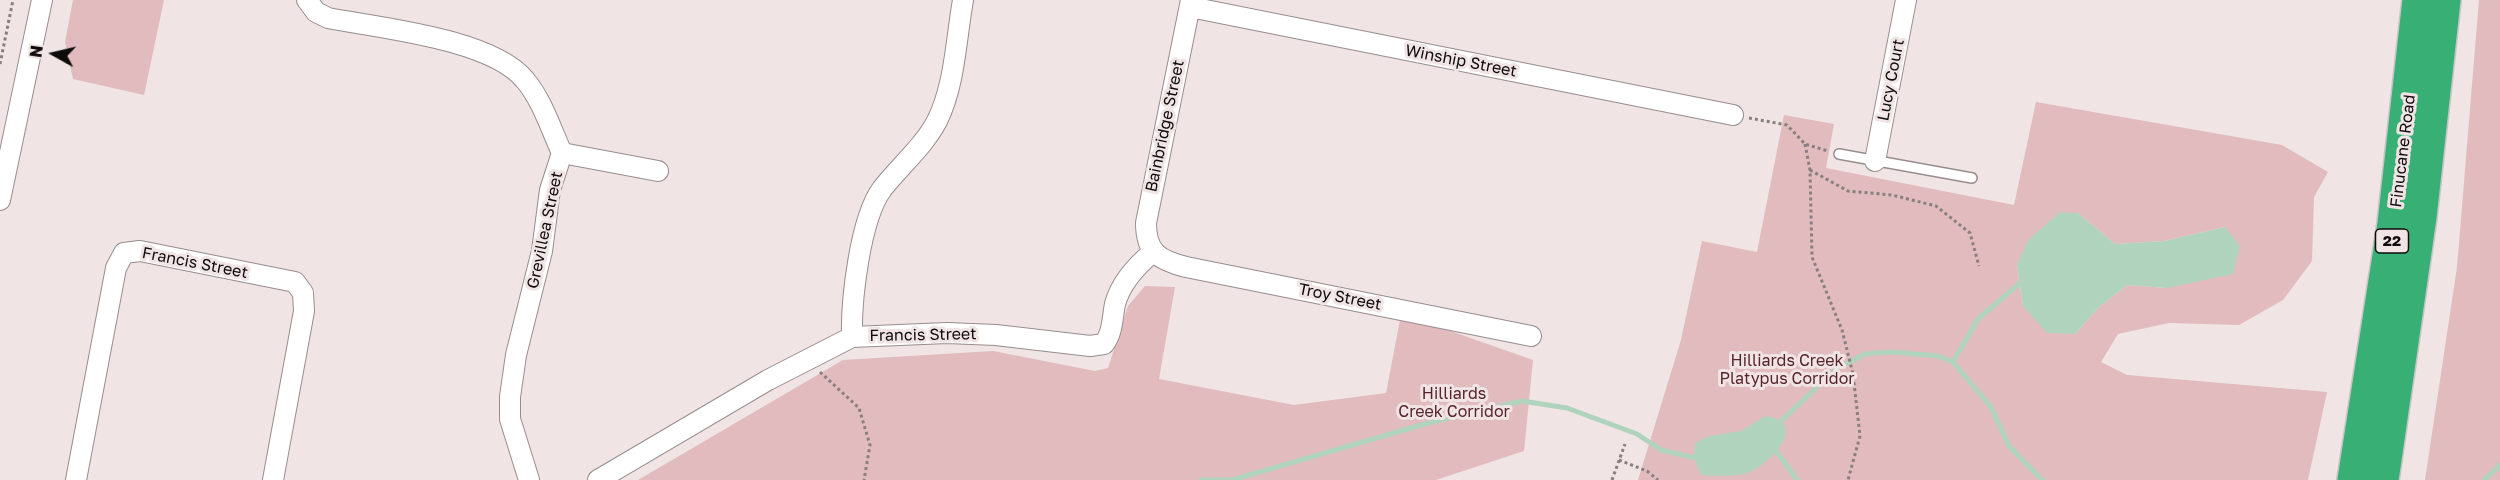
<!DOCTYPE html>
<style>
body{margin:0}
#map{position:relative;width:2500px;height:480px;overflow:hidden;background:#f0e4e4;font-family:"Golos Text",sans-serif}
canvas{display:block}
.north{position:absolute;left:24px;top:24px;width:60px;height:60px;-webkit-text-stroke:4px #f0e4e4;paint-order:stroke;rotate:278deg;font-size:16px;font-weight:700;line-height:24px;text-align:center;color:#0e0b0b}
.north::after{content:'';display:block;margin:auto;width:21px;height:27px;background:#0e0b0b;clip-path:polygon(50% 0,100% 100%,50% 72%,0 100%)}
</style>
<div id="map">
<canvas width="2500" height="480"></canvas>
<div class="north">N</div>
</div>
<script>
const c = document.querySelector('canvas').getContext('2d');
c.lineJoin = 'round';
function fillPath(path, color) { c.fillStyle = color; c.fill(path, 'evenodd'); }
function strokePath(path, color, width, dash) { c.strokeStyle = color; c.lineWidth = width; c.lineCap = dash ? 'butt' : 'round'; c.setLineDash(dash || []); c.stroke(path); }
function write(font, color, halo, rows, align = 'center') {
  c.font = font + ' "Golos Text",sans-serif'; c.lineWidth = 6; c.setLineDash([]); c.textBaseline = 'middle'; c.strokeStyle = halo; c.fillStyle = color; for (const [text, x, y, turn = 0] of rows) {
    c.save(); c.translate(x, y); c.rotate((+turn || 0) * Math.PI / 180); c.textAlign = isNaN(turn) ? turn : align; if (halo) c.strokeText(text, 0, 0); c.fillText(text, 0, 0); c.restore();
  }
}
const green = new Path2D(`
 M73,0H164L144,95L73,79L65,42Z
 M2479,0H2500V480H2425L2457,267Z
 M2036,102L2282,145L2328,172L2314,197L2312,261L2283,300L2239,325L2169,323L2118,334L2101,362L2127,375L2327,392L2308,480H1638L1681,340L1702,241L1757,252L1784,115L1834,124L1826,168L2014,205ZM2078,213L2115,244L2164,241L2225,227L2167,288L2127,285L2098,308L2075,334L2023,306L2017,265Z
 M1145,286L1175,287L1159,379L1294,405L1386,393L1400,320L1439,327L1533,360L1524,451L1436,480H638L843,360L993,351L1095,371L1108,368L1128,306Z`);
const water = new Path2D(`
 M2060,212L2078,213L2115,244L2164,241L2225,227L2240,246L2233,274L2167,288L2127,285L2098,308L2075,334L2047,333L2023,306L2017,265L2028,240Z
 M1765,416C1770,417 1778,418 1782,422C1798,437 1762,469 1747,473C1732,477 1717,476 1701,475L1694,459L1695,443L1709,436L1741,431Z`);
const stream = new Path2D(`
 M1953,362L1978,319L2020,283
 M1777,425L1836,369L1865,354L1891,352L1938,356L1953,362L1991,407L2009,446L2042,480
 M1772,445L1797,480
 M1201,480H1232L1428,423L1522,401L1567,408L1637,434L1661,450L1700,459
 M2484,480L2500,465`);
const path = new Path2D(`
 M0,64L13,0
 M1749,118L1787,125L1805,144L1828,151
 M1805,144L1810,170L1812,257L1842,330L1853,374L1860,436L1848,480
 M1810,170L1848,191L1892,195L1936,206L1970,233L1979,266
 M820,372L859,408L870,445L864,480
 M1619,460L1647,471L1658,480
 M1612,480L1625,444`);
const lane = new Path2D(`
 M1839,154L1972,178`);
const street = new Path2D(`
 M307,0L316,12L328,18C380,28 492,39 525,80C542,100 551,129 562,153L550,190L542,251L516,355L510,397V419L529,480
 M1191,0L1146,223C1146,253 1159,260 1186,267L1531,336
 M1190,7L1733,115
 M562,153L658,171
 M1875,161L1906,0
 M0,200L42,0
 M852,337C851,300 860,219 882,189C899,167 924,146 937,121C955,85 956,39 963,0
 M76,480L116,268L124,253L140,251L295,282L303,293L304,311L273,480
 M598,480L768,380L852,337L947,333L996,335L1090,346L1104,344C1113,332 1112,319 1115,304C1121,282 1136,266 1153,252`);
const highway = new Path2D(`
 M2354,480L2394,224L2419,0
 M2382,480L2420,217L2444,0`);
const shields = [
 [2392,241,33]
];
const shieldNames = [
 ["22",2392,241]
];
const streetNames = [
 ["Winship Street",1461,61,11],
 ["Lucy Court",1891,80,-79],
 ["Bainbridge Street",1165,126,-78],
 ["Finucane Road",2403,151,-83],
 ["Grevillea Street",545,230,-78],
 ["Francis Street",195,263,11],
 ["Troy Street",1340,297,11],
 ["Francis Street",923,335,-1]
];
const parkNames = [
 ["Hilliards Creek",1787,361],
 ["Platypus Corridor",1787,379],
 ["Hilliards",1454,394],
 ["Creek Corridor",1454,412]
];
fillPath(green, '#e1bbbd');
fillPath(water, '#b0d3bd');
strokePath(stream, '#b0d3bd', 5);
strokePath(lane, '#988d8e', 12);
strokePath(street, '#988d8e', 22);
strokePath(highway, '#c5c4c4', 36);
strokePath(path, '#888080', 3, [3, 3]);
strokePath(lane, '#fff', 9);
strokePath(street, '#fff', 20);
strokePath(highway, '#38af74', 33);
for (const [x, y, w] of shields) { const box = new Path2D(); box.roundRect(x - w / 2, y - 12, w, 24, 4.5); c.fillStyle = '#f0e4e4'; c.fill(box); strokePath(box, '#0e0b0b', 1.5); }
write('bold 15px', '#0e0b0b', null, shieldNames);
write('16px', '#0e0b0b', '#f0e4e4', streetNames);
write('16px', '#58242b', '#f0e4e4', parkNames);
</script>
